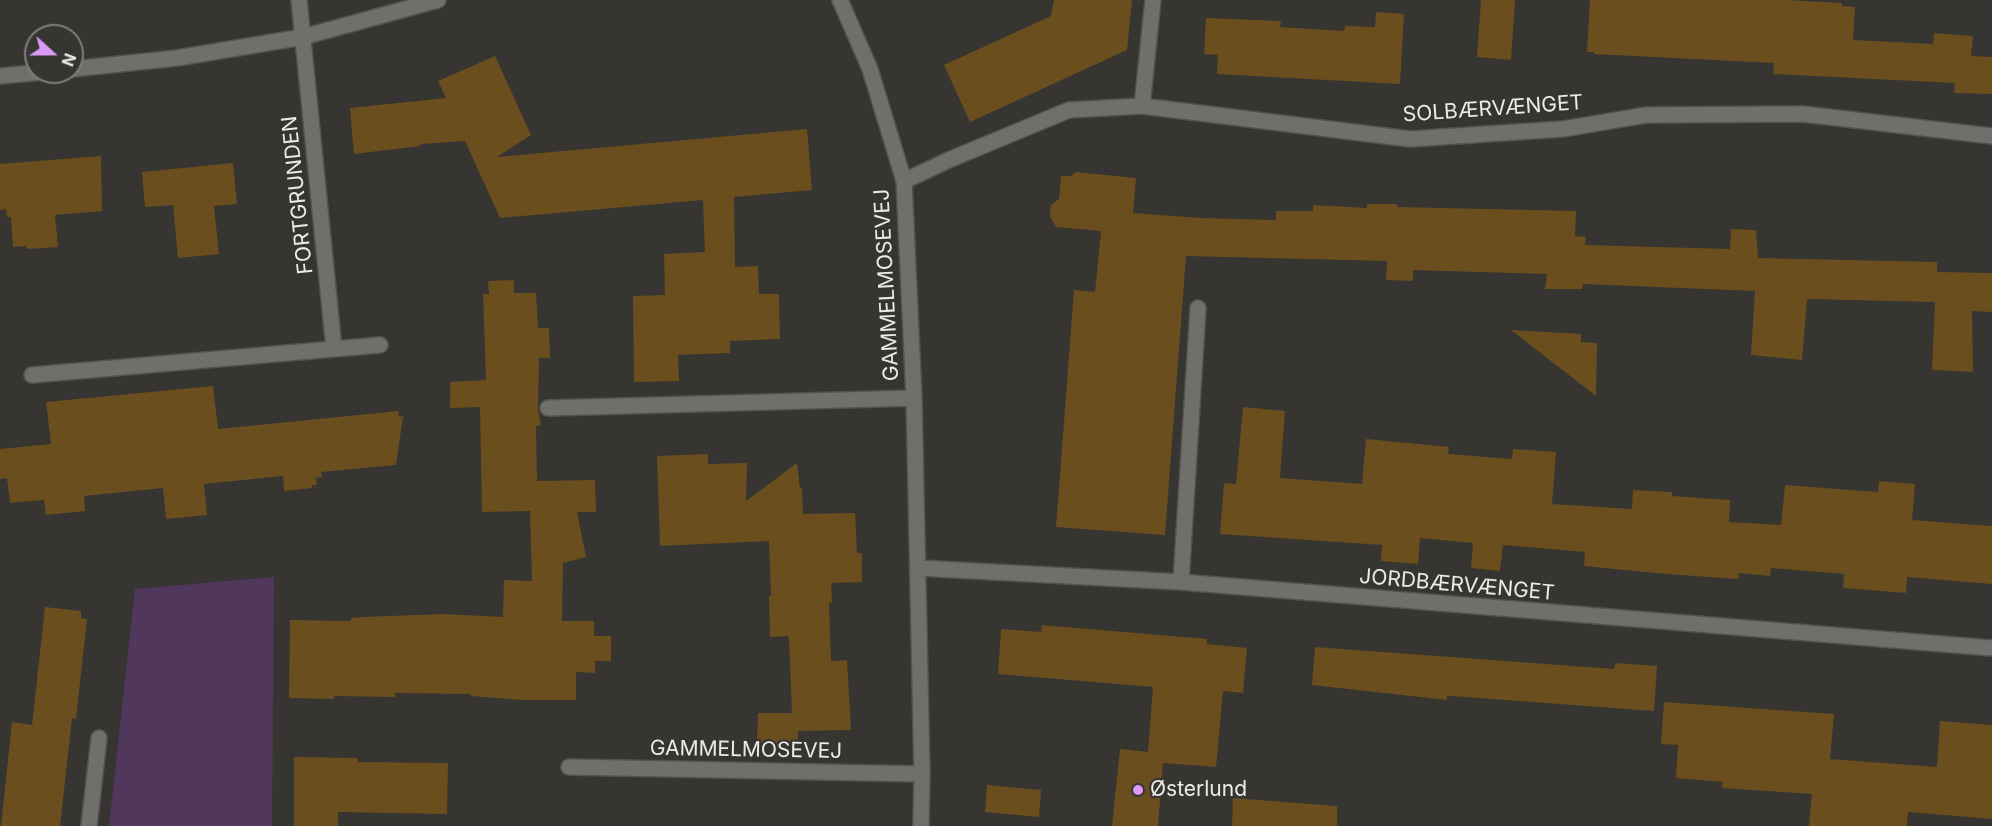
<!DOCTYPE html>
<meta charset="utf-8">
<style>
body{margin:0}
#map{position:relative;width:1992px;height:826px;overflow:hidden;background:#363532;font-family:Inter,sans-serif}
canvas{display:block}
.north{position:absolute;left:24px;top:24px;width:60px;height:60px;box-sizing:border-box;background:#363532;border:2px solid #7f7e7b;border-radius:50%;rotate:111deg;font-size:16px;font-weight:700;line-height:24px;text-align:center;color:#ecebe9}
.north::after{content:'';display:block;margin:auto;width:21px;height:27px;background:#da9af6;clip-path:polygon(50% 0,100% 100%,50% 72%,0 100%)}
</style>
<div id="map">
<canvas width="1992" height="826"></canvas>
<div class="north">N</div>
</div>
<script>
const c = document.querySelector('canvas').getContext('2d');
c.lineJoin = 'round';
function fillPath(path, color) { c.fillStyle = color; c.fill(path, 'evenodd'); }
function strokePath(path, color, width, dash) { c.strokeStyle = color; c.lineWidth = width; c.lineCap = dash ? 'butt' : 'round'; c.setLineDash(dash || []); c.stroke(path); }
function write(font, color, halo, rows, align = 'center') {
  c.font = font + ' Inter,sans-serif'; c.lineWidth = 4.5; c.setLineDash([]); c.textBaseline = 'middle'; c.strokeStyle = halo; c.fillStyle = color; for (const [text, x, y, turn = 0] of rows) {
    c.save(); c.translate(x, y); c.rotate((+turn || 0) * Math.PI / 180); c.textAlign = isNaN(turn) ? turn : align; if (halo) c.strokeText(text, 0, 0); c.fillText(text, 0, 0); c.restore();
  }
}
const green = new Path2D(`
 M274,577L272,826H109L135,589Z`);
const building = new Path2D(`
 M1054,0H1132L1127,50L970,122L944,65L1051,16Z
 M1481,0H1515L1511,60L1477,57Z
 M1590,0H1786L1842,3V6L1855,7L1853,40L1933,44L1934,33L1973,36L1971,56L1992,57V94L1954,93L1955,83L1773,74L1774,63L1594,54V52H1587Z
 M1376,12L1404,14L1400,84L1217,74L1218,55L1204,54L1206,18L1281,21L1280,27L1344,31L1345,26L1375,27Z
 M495,56L531,135L497,157L807,129L812,190L734,197L735,267L758,266L759,294H779L780,339L730,341V353L678,355L679,381L634,382L633,296L665,295L664,254L705,252L703,200L500,218L465,141L420,144V146L354,154L350,108L446,98L438,81Z
 M101,156L102,211L55,215L58,247L27,249L26,246L13,247L11,217H7L6,209L0,210V164Z
 M233,163L237,204L214,206L219,254L178,258L173,205L145,207L142,172Z
 M1076,172L1136,178L1133,213L1200,218L1276,220V211H1313V205L1367,208V204H1397V207L1576,211L1575,236L1586,237L1585,245L1730,249L1731,229L1756,230L1758,258L1937,262V272L1992,273V312L1972,311L1973,372L1932,370L1935,302L1807,299L1802,360L1751,355L1755,291L1583,284L1582,289H1545L1547,274L1413,270V281L1386,280L1387,261L1186,256L1165,535L1056,527L1074,290L1095,292L1101,231L1056,227L1050,216L1051,205L1059,199L1061,176H1071Z
 M514,280V293H536L538,328H549L550,358H539L538,409L541,425L536,426L537,481L595,480L596,512H577L586,557L563,563L562,621H594V636H611V661H595V673L576,672V700H522L471,696V694L395,693V697L334,696V699L289,698L290,620L351,621V618L363,617L443,614L503,617L504,580L532,581L530,511L482,512L480,407L450,408V382L486,380L483,294H489L488,281Z
 M1511,330L1581,334V342L1597,343L1596,396Z
 M213,386L218,429L398,411L399,417L403,416L396,465L321,472L322,477L316,478L317,485H312V488L284,491L283,476L204,484L207,515L166,519L163,488L84,496L85,511L46,515L44,500L10,503L7,478L0,479V449L51,444L46,402Z
 M1243,407L1285,411L1280,478L1362,484L1366,439L1449,447L1448,454L1512,459L1513,449L1556,452L1552,504L1632,509L1633,490L1672,492V496L1730,500L1729,522L1781,525L1785,485L1878,492L1879,481L1915,484L1912,520L1992,526V584L1907,577L1906,593L1843,588L1844,574L1771,568L1770,576L1739,573L1738,579L1666,574L1584,566L1585,552L1503,545L1500,571L1471,568L1473,543L1420,538L1418,564L1381,561L1382,545L1220,534L1224,483L1236,484Z
 M708,454V464L747,463L746,501L797,463L800,488H802L803,514L855,513L857,553H862V582L831,583L832,603H829L831,661L847,660L851,730L798,731V745H757L758,713H792L789,639L788,636L770,637L769,596H771L769,541L660,546L657,456Z
 M45,607L81,611V618L87,619L76,719L72,718L60,826H1L12,722L32,725Z
 M1042,625L1207,639V644L1247,648L1243,693L1223,691L1216,767L1163,763L1158,826H1112L1120,749L1148,752L1153,687L998,674L1001,629L1041,632Z
 M1315,647L1614,669L1615,663L1657,666L1654,711L1451,696H1447V700L1312,685Z
 M1664,702L1834,714L1830,759L1937,767L1940,721L1992,725V819L1908,812L1907,826H1809L1812,794L1722,788L1723,782L1676,778L1678,745L1661,744Z
 M294,757L357,758L358,762L448,763L447,814L338,812V826H294Z
 M987,785L1041,790L1039,817L985,812Z
 M1233,798L1337,806V826H1232Z`);
const minor = new Path2D(`
 M299,0L334,349
 M840,0L870,69L904,181L914,398L922,774L921,826
 M72,69L177,58L303,37L438,0
 M0,76L43,72
 M1142,106L1153,0
 M904,181L951,159L1069,110L1142,106L1410,139L1563,129L1646,115L1803,114L1992,136
 M32,375L380,345
 M548,408L914,398
 M918,568L1181,582L1992,648
 M1181,582L1198,308
 M569,767L922,774
 M89,826L99,738`);
const markers = [
 [1138,790,6,"#da9af6"]
];
const streetNames = [
 ["SOLBÆRVÆNGET",1493,109,-4],
 ["FORTGRUNDEN",298,195,-96],
 ["GAMMELMOSEVEJ",887,285,-93],
 ["JORDBÆRVÆNGET",1457,585,5],
 ["GAMMELMOSEVEJ",746,750,1]
];
const poiNames = [
 ["Østerlund",1150,790]
];
fillPath(green, '#50375b');
fillPath(building, '#6a4e1d');
strokePath(minor, '#545250', 18);
strokePath(minor, '#716f6c', 15);
for (const [x, y, r, color] of markers) { const dot = new Path2D(); dot.arc(x, y, r, 0, 2 * Math.PI); c.fillStyle = color; c.fill(dot); strokePath(dot, '#363532', 2); }
write('21px', '#ecebe9', '#363532', streetNames);
write('21px', '#ecebe9', '#363532', poiNames, 'left');
</script>
